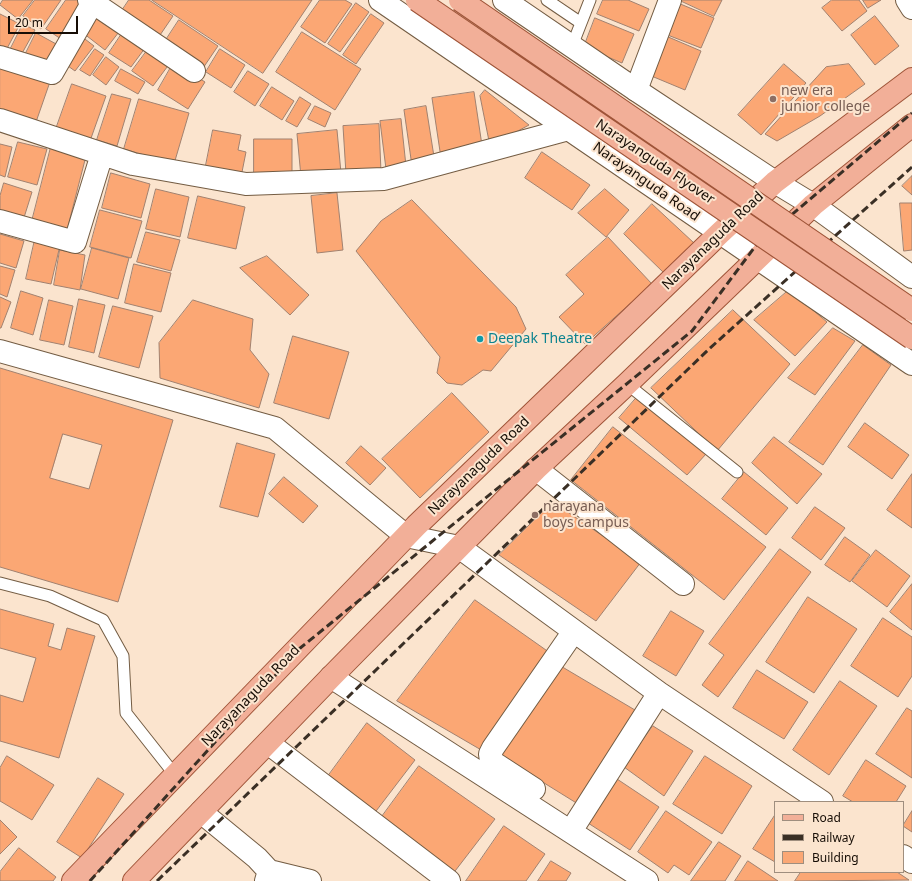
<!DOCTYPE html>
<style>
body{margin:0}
#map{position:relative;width:912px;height:881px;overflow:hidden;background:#fbe4ce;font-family:"Noto Sans",sans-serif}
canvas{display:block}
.legend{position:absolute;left:774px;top:801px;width:130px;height:72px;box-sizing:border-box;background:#fbe4ce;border:1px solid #9f8e7e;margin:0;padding:5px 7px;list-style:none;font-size:12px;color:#160d05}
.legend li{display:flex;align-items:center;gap:8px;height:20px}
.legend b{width:20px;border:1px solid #9f8e7e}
.scale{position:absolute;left:8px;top:16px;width:70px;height:18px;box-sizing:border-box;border:2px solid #160d05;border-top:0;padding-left:5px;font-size:12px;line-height:14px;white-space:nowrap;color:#160d05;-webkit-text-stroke:3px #fbe4ce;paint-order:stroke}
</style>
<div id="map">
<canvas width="912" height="881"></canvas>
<ul class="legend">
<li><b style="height:5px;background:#f2af98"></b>Road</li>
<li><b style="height:5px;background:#3a2f25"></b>Railway</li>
<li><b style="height:11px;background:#fba774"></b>Building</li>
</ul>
<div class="scale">20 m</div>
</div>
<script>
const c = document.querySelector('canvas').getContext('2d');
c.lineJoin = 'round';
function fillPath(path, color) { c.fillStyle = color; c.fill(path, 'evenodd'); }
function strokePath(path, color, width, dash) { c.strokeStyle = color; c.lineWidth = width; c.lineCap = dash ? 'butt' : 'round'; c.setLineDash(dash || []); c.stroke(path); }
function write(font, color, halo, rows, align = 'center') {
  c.font = font + ' "Noto Sans",sans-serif'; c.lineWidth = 4; c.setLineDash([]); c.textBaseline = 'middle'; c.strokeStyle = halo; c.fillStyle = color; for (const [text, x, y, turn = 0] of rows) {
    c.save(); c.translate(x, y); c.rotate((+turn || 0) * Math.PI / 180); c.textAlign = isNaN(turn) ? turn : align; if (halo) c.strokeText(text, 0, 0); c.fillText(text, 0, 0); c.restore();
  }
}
const building = new Path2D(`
 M3,0H33L18,19L0,5Z
 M35,0H61L41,29L23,16Z
 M66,0H82L61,39L46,29Z
 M129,0H149L173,16L156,41L119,15Z
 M152,0H312L263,73Z
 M320,0H345L352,4L325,43L301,27Z
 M603,0H628L649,9L639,31L597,14Z
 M679,0H722L714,16Z
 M832,0H859L867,11L842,31L822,8Z
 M863,0H881L868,8Z
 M356,3L369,12L340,52L328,44Z
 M678,3L714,18L701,48L665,34Z
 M101,11L122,28L105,50L83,33Z
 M0,14L20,24L3,56L0,54Z
 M371,14L384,23L356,64L343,55Z
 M875,16L899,46L875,65L851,35Z
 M595,18L634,34L622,63L584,47Z
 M179,20L218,46L201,71L162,46Z
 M23,24L35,30L20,57L9,52Z
 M125,29L148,44L131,67L109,53Z
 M302,32L361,69L335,110L276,72Z
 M36,33L58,45L47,66L25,55Z
 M81,36L94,46L75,71L61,61Z
 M666,36L701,51L685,90L649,75Z
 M149,48L170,63L153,86L132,71Z
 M95,49L104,55L90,76L80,70Z
 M220,49L245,65L231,88L206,72Z
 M106,57L119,67L106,85L93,75Z
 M0,59L52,76L36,122L0,111Z
 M174,62L205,82L188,109L158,90Z
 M784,64L806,83L761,135L738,115Z
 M849,64L865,84L820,116L777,141L765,134L826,67Z
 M121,69L145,82L138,94L115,81Z
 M248,71L269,84L255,106L234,92Z
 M72,84L106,96L90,141L56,129Z
 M272,87L294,101L282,120L260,106Z
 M485,90L529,125L490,146L480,96Z
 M474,92L483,152L441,158L432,98Z
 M112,94L131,99L117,146L97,140Z
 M300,97L311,104L297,127L286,121Z
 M139,99L189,113L174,164L124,149Z
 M315,106L331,113L325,127L308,119Z
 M426,106L435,163L412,166L404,110Z
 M401,119L406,166L386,169L380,121Z
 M379,124L381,172L346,174L343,126Z
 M213,130L241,135L238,150L246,152L241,177L205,170Z
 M337,130L341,173L301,177L297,134Z
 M254,139H292V179H254Z
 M18,142L47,149L37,185L8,177Z
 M0,144L12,147L5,177L0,175Z
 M51,147L86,156L66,234L31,225Z
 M542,152L590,185L572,210L525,178Z
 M111,173L150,184L141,218L102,208Z
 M912,176V195L902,186Z
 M4,183L32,192L22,224L0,216V196Z
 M156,189L189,197L180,237L146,229Z
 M605,189L629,210L606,237L578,213Z
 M337,193L343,250L317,253L311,196Z
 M198,196L245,207L236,249L188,238Z
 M412,200L516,307L526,329L491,371L483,370L462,385L447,383L437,373L440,357L356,251L381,221Z
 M900,203H912V250L904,251Z
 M652,204L694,243L665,274L624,234Z
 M100,210L142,221L131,258L90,247Z
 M146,232L180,240L171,271L137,262Z
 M0,234L24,241L16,268L0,263Z
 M36,235L61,241L51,284L26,279Z
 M608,237L652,284L585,344L559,317L584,294L566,275Z
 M92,248L129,258L118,299L81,289Z
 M60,250L85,255L80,290L54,285Z
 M267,256L309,295L290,315L240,268Z
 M134,264L171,273L161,312L125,303Z
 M0,266L15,270L7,297L0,294Z
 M789,290L827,322L795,356L754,320Z
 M21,291L43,298L33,335L11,328Z
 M0,297L11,302L1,328H0Z
 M79,299L105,305L94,353L69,347Z
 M49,300L73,306L64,345L40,340Z
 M193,300L253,319L250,350L269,374L259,408L160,378L159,343Z
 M113,306L153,316L139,368L99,357Z
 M733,310L790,364L717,451L651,388Z
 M833,328L855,341L815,395L788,378Z
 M293,336L349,352L329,419L274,403Z
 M863,345L891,365L823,465L789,442Z
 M0,368L173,420L118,602L0,567ZM63,434L102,445L89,489L50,478Z
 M452,393L489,432L420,498L382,459Z
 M638,396L706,454L687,475L619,418Z
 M865,423L909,455L892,479L848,447Z
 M613,427L766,547L724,600L571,480Z
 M774,437L822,474L797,504L752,463Z
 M237,443L275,454L258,517L220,507Z
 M361,446L386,468L370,485L346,463Z
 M744,472L788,508L766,535L722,499Z
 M912,474V528L887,510Z
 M284,477L318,506L303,523L269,494Z
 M553,502L641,562L596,621L499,555Z
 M815,507L845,528L821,560L792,538Z
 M845,537L870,555L850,582L825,565Z
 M780,549L811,572L718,697L702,685L724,655L709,644Z
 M876,550L910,576L887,607L852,581Z
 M912,584V630L890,612Z
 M808,597L857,629L814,693L766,662Z
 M475,600L553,655L483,751L397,701Z
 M0,609L54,624L48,646L61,650L67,628L95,636L59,758L0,741V695L23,702L36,658L0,648Z
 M671,611L704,631L676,676L643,656Z
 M883,618L912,637V676L898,697L851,666Z
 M559,665L640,713L578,804L499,755Z
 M757,670L808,702L784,739L733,708Z
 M840,681L877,706L829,775L793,750Z
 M907,708L912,711V778L876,754Z
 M367,723L415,760L370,819L323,783Z
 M653,726L693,751L664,796L624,767Z
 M7,756L54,785L32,820L0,801V768Z
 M705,756L752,786L722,834L673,804Z
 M866,760L906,786L896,802H853L843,796Z
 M419,766L495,819L452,875L378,822Z
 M98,778L124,794L82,858L57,842Z
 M617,779L659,807L630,850L588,823Z
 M666,811L712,842L689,875L674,865L668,873L638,852Z
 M912,811V832L903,826Z
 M775,815V862L753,849Z
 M0,820L17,837L0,854Z
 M504,826L545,854L526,881H466Z
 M719,842L741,856L725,881H691Z
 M19,848L56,877L53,881H0V872Z
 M551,861L571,873L566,881H538Z
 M748,861L778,881H735Z
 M801,872H897L909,880L795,881Z`);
const service = new Path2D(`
 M547,0L581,23
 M572,46L590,0
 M627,384L737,472
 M0,583L50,596L103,620L123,656L126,713L175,775`);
const minor = new Path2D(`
 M89,0L194,71
 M907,0L912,8
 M0,57L52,73L94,0
 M636,90L670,0
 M0,120L133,164L246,184L384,179L569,129
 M0,221L75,242L102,154
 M0,351L275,428L406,536L459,547L659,693L822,802
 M536,469L683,584
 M331,677L647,881
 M268,743L449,881
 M534,789L491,761L490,754L493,748L574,631
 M201,812L257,858L269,871L266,881
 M571,831L659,693
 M903,856L912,862
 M269,871L310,881`);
const tertiary = new Path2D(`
 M380,0L912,364
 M504,0L636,90L775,182L813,205L912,277`);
const primary = new Path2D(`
 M73,881L416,526L720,233L775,182L912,79
 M134,881L331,677L536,469L627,384L813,205L912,125`);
const rail = new Path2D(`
 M90,881L299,649L692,331L757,244L912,113
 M157,881L709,349L912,167`);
const primaryBridge = new Path2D(`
 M417,0L912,338
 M460,0L912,310`);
const markers = [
 [773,99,4,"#8d6e63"],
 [480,339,4,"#0f9aa8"],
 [535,515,4,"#8d6e63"]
];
const educationNames = [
 ["new era",781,91],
 ["junior college",781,107],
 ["narayana",543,507],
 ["boys campus",543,523]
];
const streetNames = [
 ["Narayanguda Flyover",655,162,34],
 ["Narayanguda Road",646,182,35],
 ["Narayanaguda Road",713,241,-44],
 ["Narayanaguda Road",479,466,-44],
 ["Narayanaguda Road",251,696,-46]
];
const cultureNames = [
 ["Deepak Theatre",488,339]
];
fillPath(building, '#fba774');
strokePath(building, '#a1816f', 1);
strokePath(service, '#735c43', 13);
strokePath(minor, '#735c43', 24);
strokePath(tertiary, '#735c43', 24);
strokePath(primary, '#9f5438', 24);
strokePath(service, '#fff', 11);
strokePath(minor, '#fff', 22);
strokePath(tertiary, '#fff', 22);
strokePath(primary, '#f2af98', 22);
strokePath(rail, '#3a2f25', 3, [8, 4]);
strokePath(primaryBridge, '#9f5438', 24, []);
strokePath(primaryBridge, '#f2af98', 22);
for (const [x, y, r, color] of markers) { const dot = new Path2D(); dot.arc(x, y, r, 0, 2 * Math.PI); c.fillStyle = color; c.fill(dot); strokePath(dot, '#fbe4ce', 1.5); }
write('14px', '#785e54', '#fbe4ce', educationNames, 'left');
write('14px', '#160d05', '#fbe4ce', streetNames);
write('14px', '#0d838f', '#fbe4ce', cultureNames, 'left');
</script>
